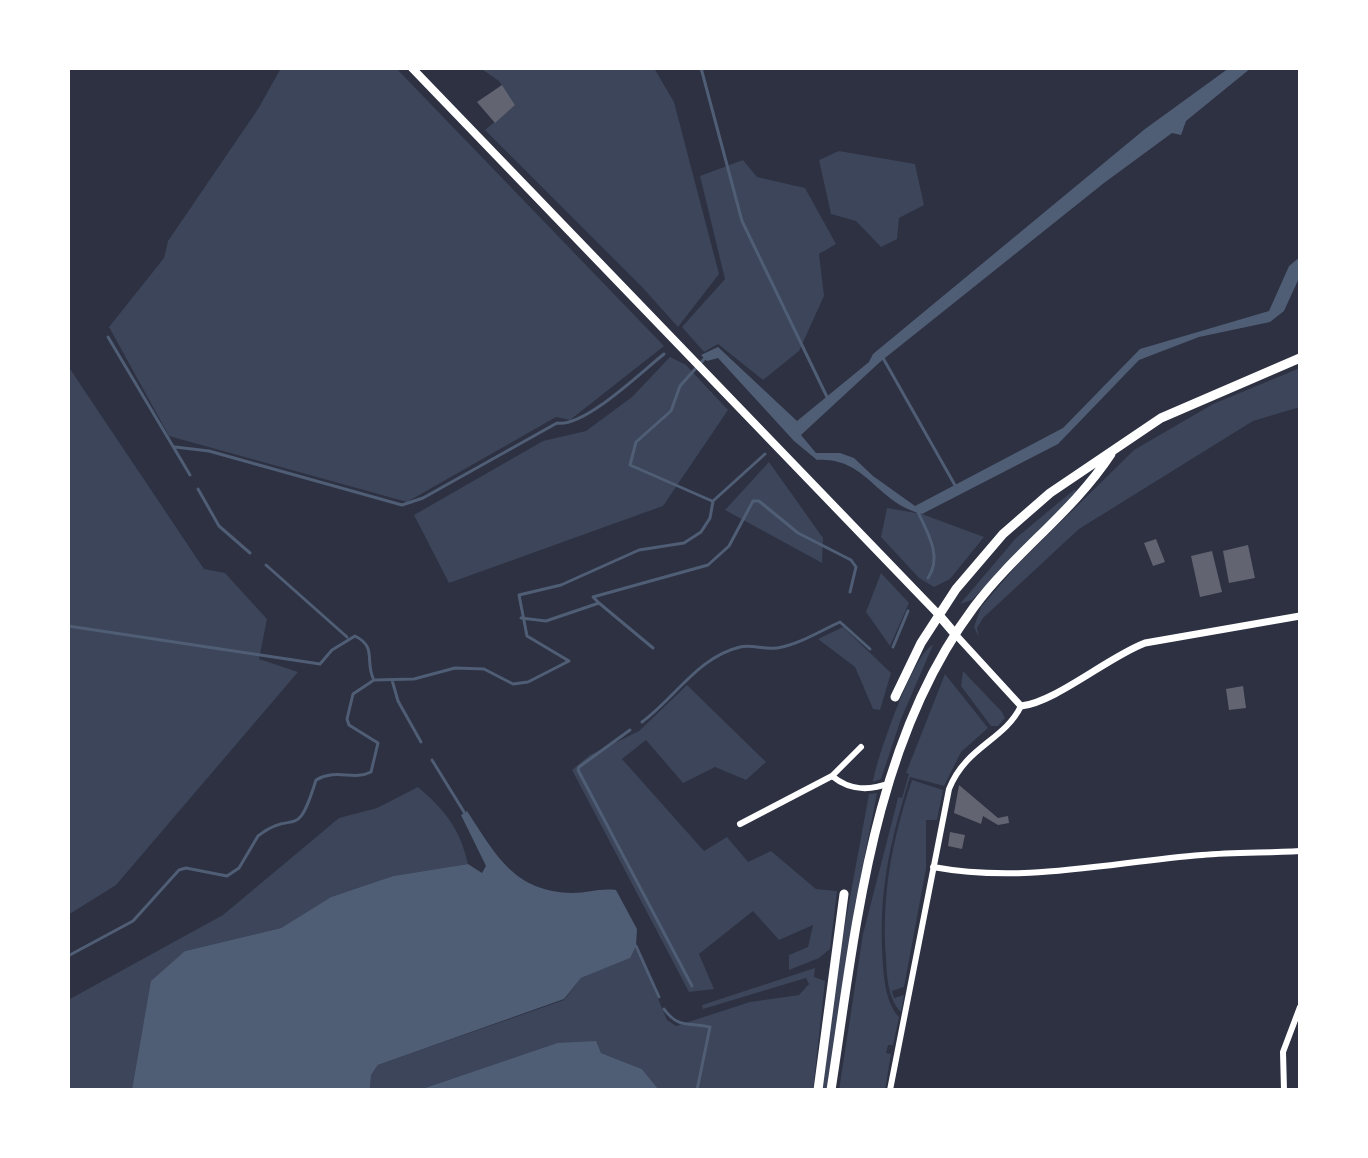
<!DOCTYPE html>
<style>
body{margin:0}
#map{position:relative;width:1368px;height:1158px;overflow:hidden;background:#2d3142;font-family:Raleway,sans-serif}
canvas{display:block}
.frame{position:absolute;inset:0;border:70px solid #fff;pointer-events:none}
</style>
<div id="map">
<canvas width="1368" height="1158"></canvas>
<div class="frame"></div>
</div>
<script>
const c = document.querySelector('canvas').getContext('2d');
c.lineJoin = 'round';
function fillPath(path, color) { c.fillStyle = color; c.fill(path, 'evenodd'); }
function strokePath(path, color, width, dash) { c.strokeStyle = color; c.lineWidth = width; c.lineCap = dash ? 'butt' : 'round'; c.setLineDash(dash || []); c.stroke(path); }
const green = new Path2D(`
 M281,68H396L664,346L570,420L556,417L407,502L169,436L109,327L164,258L168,241L258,109Z
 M480,68H654L674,102L719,274L678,327L643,288L485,130L515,105L499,81Z
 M839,151L915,164L924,205L899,218L897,239L881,247L856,221L831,214L819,160Z
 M743,160L757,177L805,188L836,244L819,254L824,296L799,351L763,380L718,344L704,352L682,327L725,279L700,176Z
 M670,357L686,365L728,410L663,506L449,583L414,515L543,441L586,431L632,397Z
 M68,366L204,569L225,573L267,619L259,659L298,672L116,885L68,915Z
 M1300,368V407L1253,421L1079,529L983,618L977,628L979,637L974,627L981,607L1018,564L1134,450L1213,404Z
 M769,462L823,538L822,563L725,510Z
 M1075,489L1076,493L972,600L960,604L1016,538Z
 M887,508L922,514L984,537L950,579L934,587L919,578L881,537Z
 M881,573L909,603L890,646L866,612Z
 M843,627L891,673L880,710L873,709L855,667L818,639Z
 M933,645L901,719L881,779L873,782C876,760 913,653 933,645Z
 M963,671L1002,712L1005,718L998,726H991L961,686Z
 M945,674L988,728L961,752L944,786L910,777C889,845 878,893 883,965C884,981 887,1005 899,1017L893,1045H888L886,1053L891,1054L885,1090H839L863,934L896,806L898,797L902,798L909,774L906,773Z
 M687,685L766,762L746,780L715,767L683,783L646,740L622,759L704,851L727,837L748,862L771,851L816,889L837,891L830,949L819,958L789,970V955L808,947L813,925L779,940L753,911L699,954L714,989L689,992L572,770L590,755L639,731Z
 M912,780L943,790L937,820H926V869L904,987L892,991L894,998L904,995L901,1012C888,1000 887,976 886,959C881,896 892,840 912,780Z
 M418,787C446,811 460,829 468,864L393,876L331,897L281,928L185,951L132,1090H68V1000L223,915L339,818L377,808Z
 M877,793L855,905L828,1090H822L841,946L869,794Z
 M636,946L667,1020L676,1026L750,1002L799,995L809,984L806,978L703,1009L702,1005L815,968L814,977L825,981L813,1090H659L642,1069L601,1053L557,1043L419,1090H370L371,1075L378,1065L564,1000L581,978L629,958Z`);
const water = new Path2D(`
 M1229,68H1251L1186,121L1181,135L1172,133L1104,183L880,362L801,435L816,453H840L854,458L873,476L915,506L1063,428L1140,349L1269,311L1289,266L1300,257V276L1284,311L1270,322L1199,337L1139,360L1058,444L922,514C876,503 867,457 817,460L794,441L718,358L707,361L701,355L718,347L797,421L869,362L873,354L1145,129Z
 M467,811C496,855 514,892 573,893C588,893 600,888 616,890L637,929L636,946L630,958L581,978L564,999L378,1065L371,1075L370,1090H132L151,981L185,951L281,928L331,897L393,876L468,864L482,873L486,866L461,815Z
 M596,1041L601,1053L642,1069L659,1090H419L557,1043Z`);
const stream = new Path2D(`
 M701,68L742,221L828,399
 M108,337L190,475
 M705,358L680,386L671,411L636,442L630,465L712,501
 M883,358L956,487
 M175,447L209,451L402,505L423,498L557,423C584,428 641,372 664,354
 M198,489L219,526L250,553
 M917,510C927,532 943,556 928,578
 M266,565L347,637
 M599,603L593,597L708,565L729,546L753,501H759L798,533L851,560L856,567L850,592
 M521,618L546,621L599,603L653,648
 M68,626L320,664L332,650L355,636C377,647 365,660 373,678
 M893,647L908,611
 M392,680L398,701L421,742
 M642,722C675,698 698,657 740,647C752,644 764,650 777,648C798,645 820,631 840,622L870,649
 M630,730L579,767L578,770L692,986
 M432,760L464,812
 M636,946L659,997
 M68,956L133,921L179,870L186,868L227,876L239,868L258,836C295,807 296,845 316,780C337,768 353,781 371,772L378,743L349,725L347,719L353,694L374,680L414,679L455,668L484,669L513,684L528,682L569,661L527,636L519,595L561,585L639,550L684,543L701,532L710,518L713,501L765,454
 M664,1009C678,1029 690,1022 710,1027L697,1090`);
const building = new Path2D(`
 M502,85L515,105L495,123L477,102Z
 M1156,539L1165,562L1153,566L1144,543Z
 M1248,545L1255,578L1229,583L1223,551Z
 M1212,551L1222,592L1200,597L1191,556Z
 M1243,686L1246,708L1229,710L1226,689Z
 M959,785L998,818L1008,816L1009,823L998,825L983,816L981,824L954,813Z
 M950,832L965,835L962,849L948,846Z`);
const minor = new Path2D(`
 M832,776L861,747
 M740,824L832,776C850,791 869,791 890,783
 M933,867C1025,884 1111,862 1202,855C1234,852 1267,853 1300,851
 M890,1090L949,789C966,746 1004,741 1021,706
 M1284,1090L1283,1052L1300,1007`);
const tertiary = new Path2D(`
 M955,634L1021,706C1056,702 1108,657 1145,643L1300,616`);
const secondary = new Path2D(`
 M412,68L938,614`);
const primary = new Path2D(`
 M938,614L955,634
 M895,697L921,643L956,589L1003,534L1050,493L1161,418L1300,358
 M818,1090L844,894
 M831,1090C856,928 872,743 974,607C1015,552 1073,512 1111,454`);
fillPath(green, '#3c4559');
fillPath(water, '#4f5d75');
strokePath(stream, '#4f5d75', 3);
fillPath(building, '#626471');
strokePath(minor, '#fff', 6);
strokePath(tertiary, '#fff', 7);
strokePath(secondary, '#fff', 8);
strokePath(primary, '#fff', 9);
</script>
